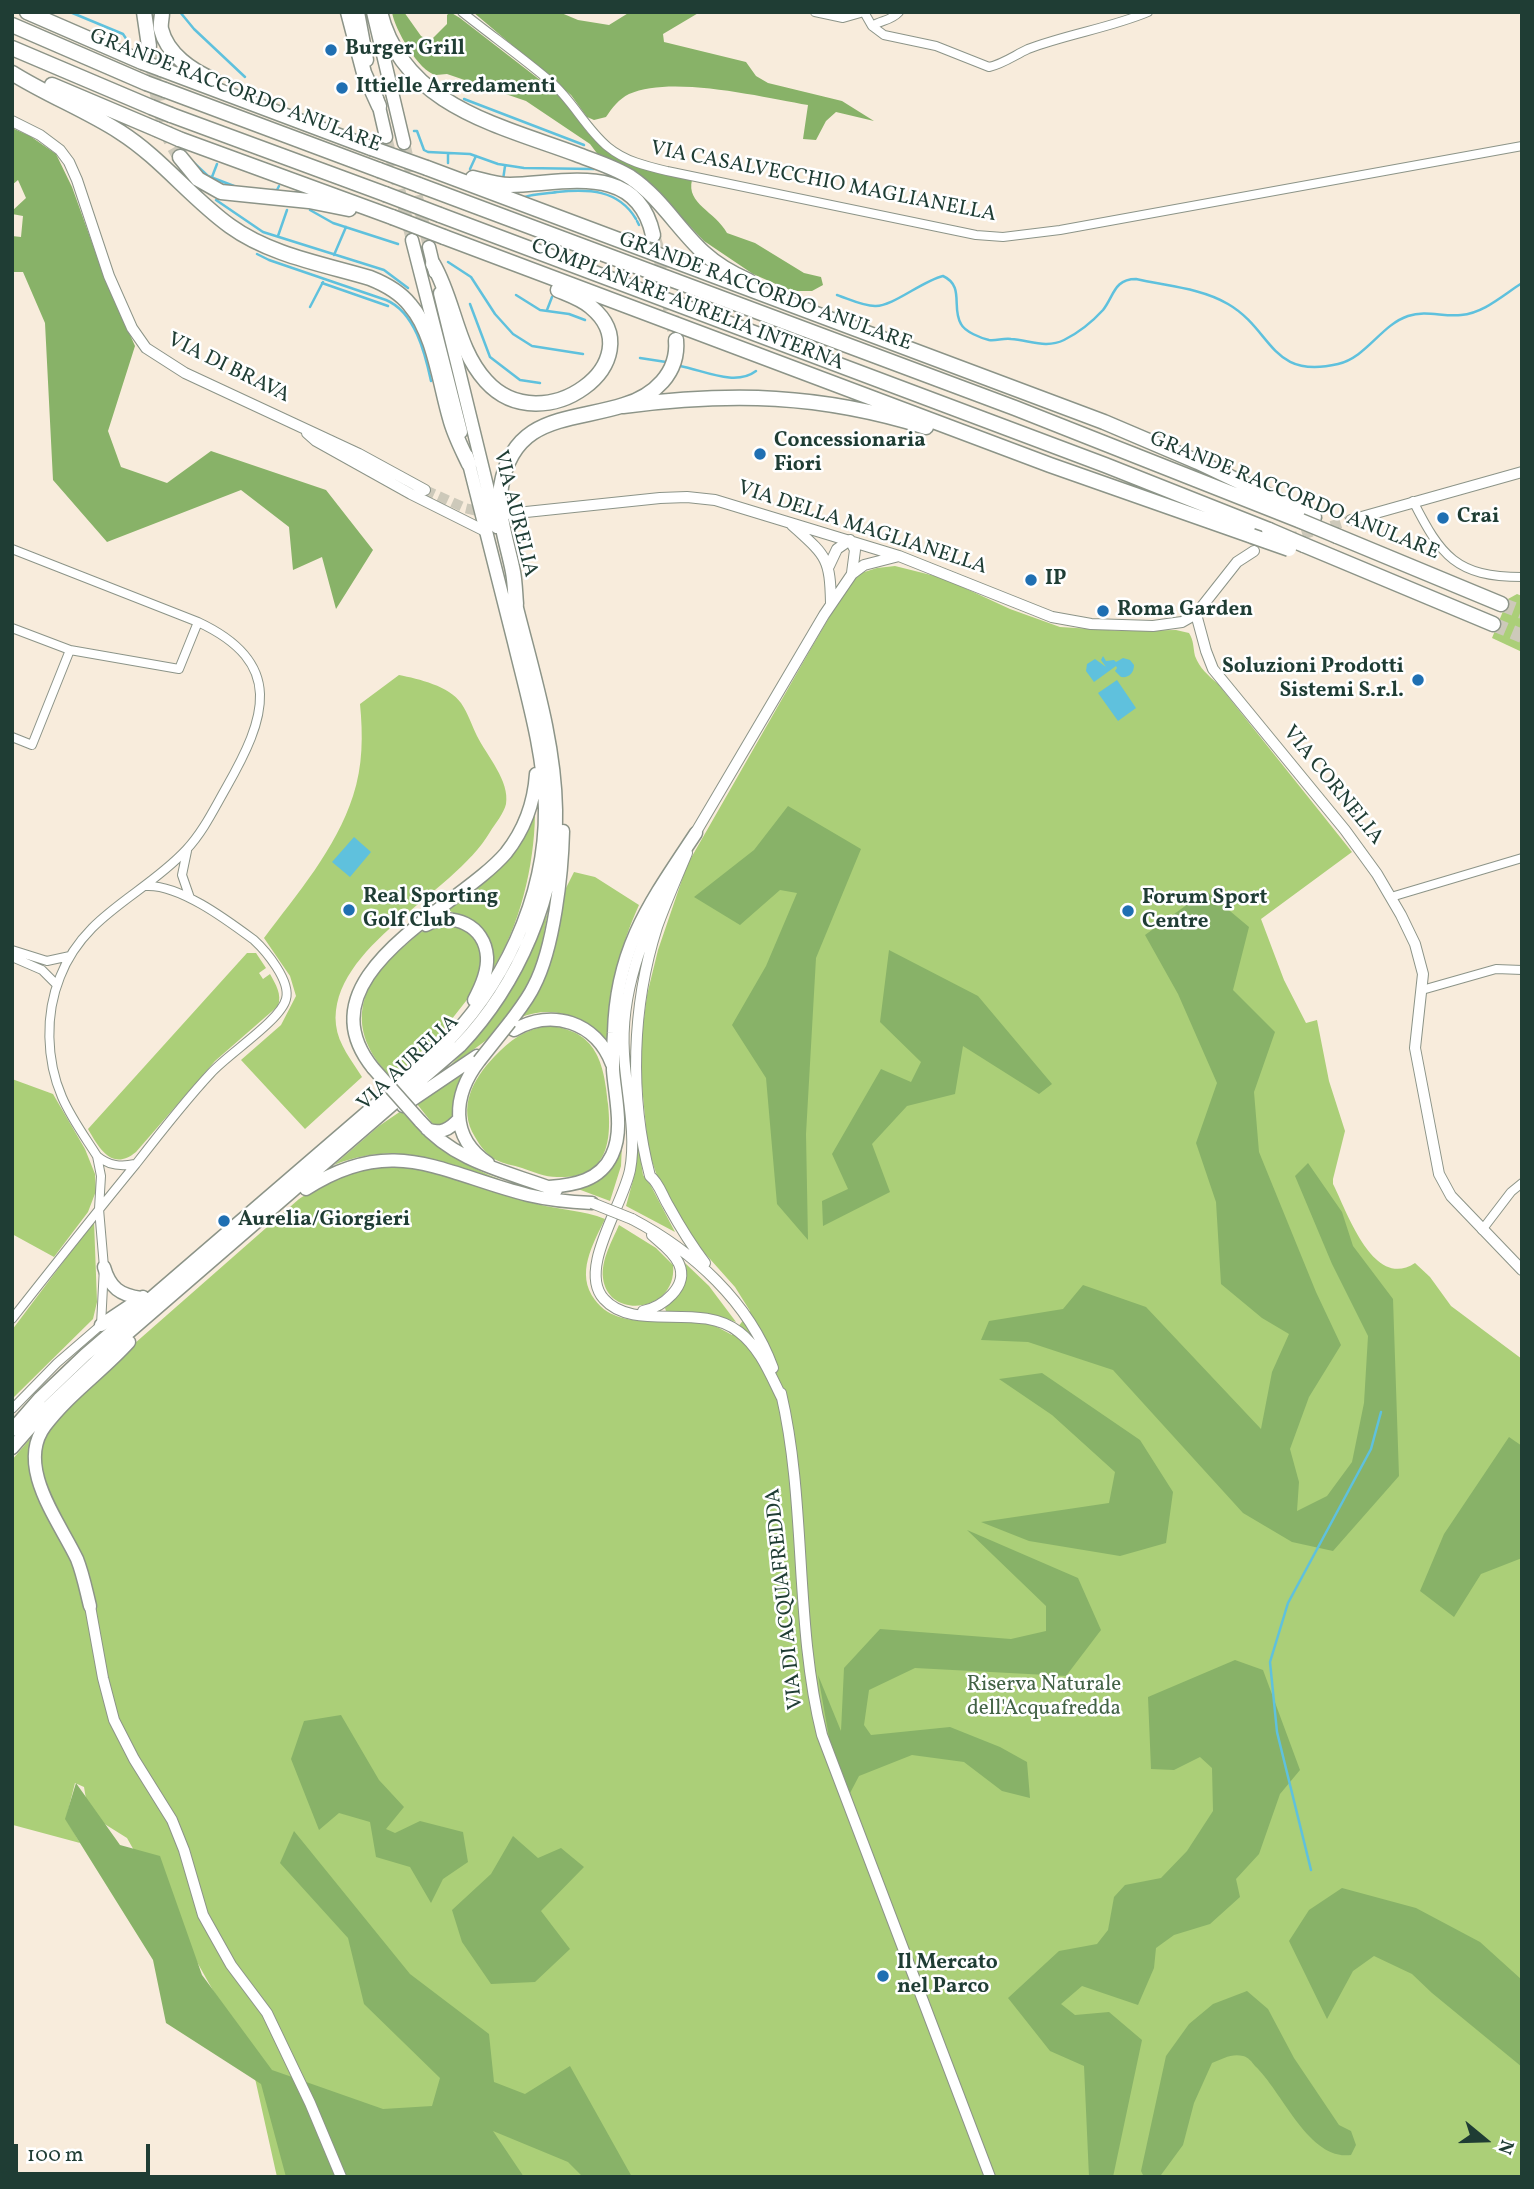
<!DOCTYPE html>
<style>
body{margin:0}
#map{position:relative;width:1534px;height:2189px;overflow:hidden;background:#f8ecdc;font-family:Vollkorn,serif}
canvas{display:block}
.frame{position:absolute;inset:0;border:14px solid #1f3d34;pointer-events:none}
.north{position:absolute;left:1450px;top:2105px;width:70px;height:70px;-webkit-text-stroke:5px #fff;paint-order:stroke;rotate:109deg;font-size:19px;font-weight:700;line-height:28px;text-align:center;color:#1f3d34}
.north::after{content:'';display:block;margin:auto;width:24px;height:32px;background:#1f3d34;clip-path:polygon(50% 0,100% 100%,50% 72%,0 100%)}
.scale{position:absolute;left:14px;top:2144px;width:136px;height:32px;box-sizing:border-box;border:4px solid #1f3d34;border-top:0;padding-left:9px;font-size:21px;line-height:24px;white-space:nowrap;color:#1f3d34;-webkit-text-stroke:5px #fff;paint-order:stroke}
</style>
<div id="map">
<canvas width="1534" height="2189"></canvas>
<div class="frame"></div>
<div class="north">N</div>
<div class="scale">100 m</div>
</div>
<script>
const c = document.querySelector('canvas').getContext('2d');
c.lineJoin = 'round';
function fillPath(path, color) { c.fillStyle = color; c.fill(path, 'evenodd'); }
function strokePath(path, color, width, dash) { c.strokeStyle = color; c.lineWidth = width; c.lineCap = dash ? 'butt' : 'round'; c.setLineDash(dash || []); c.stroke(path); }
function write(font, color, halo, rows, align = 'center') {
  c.font = font + ' Vollkorn,serif'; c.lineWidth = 5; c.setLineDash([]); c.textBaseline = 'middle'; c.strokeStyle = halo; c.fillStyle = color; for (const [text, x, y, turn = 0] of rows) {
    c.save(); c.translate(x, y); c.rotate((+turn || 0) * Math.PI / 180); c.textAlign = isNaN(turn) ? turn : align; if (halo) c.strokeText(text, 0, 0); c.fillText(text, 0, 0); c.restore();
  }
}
const green = new Path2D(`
 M895,566L943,578L1010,609L1060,627L1124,631L1176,630L1189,633C1194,641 1193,647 1195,656C1200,669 1208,675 1218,684L1352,852L1261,919L1284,980L1306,1023L1317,1020L1329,1081L1345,1131L1333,1179V1184C1347,1211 1373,1291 1415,1263L1430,1277L1451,1306L1522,1359V2177H277L250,2056L127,1838L103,1823L86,1799L84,1787L75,1783L66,1819L80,1843L13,1825L12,1460L29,1440L53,1421L134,1344L299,1199C317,1187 339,1173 361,1168C421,1155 480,1190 537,1204C559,1210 584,1210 605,1219C593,1244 575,1274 595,1300C618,1331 663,1317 696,1322C710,1323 720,1328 732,1335L750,1311L735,1287L693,1240L660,1185L651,1158L647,1137L641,1076L642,1034L647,995L658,950L687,865L809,652L848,585L858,574L877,568Z
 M1517,594L1522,596V652L1492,638L1508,599Z
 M399,675C419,679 449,686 461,703C468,713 472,726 477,736C487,756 510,781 506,804C504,813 495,824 490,832C453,895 329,946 336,1025C338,1044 352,1061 362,1077L305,1129L241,1060L281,1025L296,996L290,976L264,938C297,894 336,849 353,796C363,766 363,735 360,704Z
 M535,815C534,867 520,925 493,969C494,949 490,929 470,920C462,916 455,915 449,910C489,878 509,861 535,815Z
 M574,872L595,877L639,905C620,947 607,996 607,1042C582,1016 554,1004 519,1018L562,896Z
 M548,912L538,965L521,999L492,1036L447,1069C496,1019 521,977 548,912Z
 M454,924L475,936L483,955L477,987L444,1029L393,1079C347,1035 354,988 401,949C409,943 418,932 428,929C436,926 446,925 454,924Z
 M247,953H256L266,968L259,973L263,979L270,974C276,985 282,994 278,1006L215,1061L136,1152C112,1172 99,1148 88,1129Z
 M548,1026C597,1030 604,1063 608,1104C612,1143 607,1179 557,1177C545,1177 533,1172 522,1168C513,1165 504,1164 496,1160C487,1155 480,1146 475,1137C457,1108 473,1079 494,1057C510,1040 525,1029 548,1026Z
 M464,1072L456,1095L451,1120L436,1128L417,1104Z
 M12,1079L53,1094L85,1149L95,1174L96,1191L88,1212L54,1257L12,1234Z
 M401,1111C433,1143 457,1163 499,1179L498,1181C438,1161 397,1140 334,1165L379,1126Z
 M638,1142L643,1175L651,1186L675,1232L626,1206L635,1173Z
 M622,1144L621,1166L610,1201L578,1189C606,1180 609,1167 622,1144Z
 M94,1221L97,1302L93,1319L12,1399V1330Z
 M619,1225L656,1248L673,1265C678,1312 608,1321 603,1278C601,1260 612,1241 619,1225Z
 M685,1263L709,1286L736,1322C712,1313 691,1311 666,1311L665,1308C678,1296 688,1282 685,1263Z`);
const forest = new Path2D(`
 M392,12H404L421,36L430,41L447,24V15L450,12L460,18L562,97L588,133L609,150L692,180C686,204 715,211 727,233L755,243L804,273L821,277L823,285L812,291H792L753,274L704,241L645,179L599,156L590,144L526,101L447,74C443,74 440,75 436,75C419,72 394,28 392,12Z
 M473,12H559L578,20L609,25L630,12H700L663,34L664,42L746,62L756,76L768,83L842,101L874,121L836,112L826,121L816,140L803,139L808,105C761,97 672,75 629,94C619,99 612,108 606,117L594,120L587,117L571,95Z
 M12,128L30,136L56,154L72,187L104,276L135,346L108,431L121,467L167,483L211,451L326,490L373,550L336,609L322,557L293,570L289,527L241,490L107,542L53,480L45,323L23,272H12V236L21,237L23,216L12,214V211L26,198L18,180L12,185Z
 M788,806L861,849L816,958L806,1134L808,1240L777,1204L766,1078L732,1025L766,966L797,893L780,890L740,925L694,897L754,850Z
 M1206,891L1249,927L1233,990L1275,1032L1254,1092L1259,1152L1316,1292L1341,1345L1309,1397L1290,1449L1299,1482L1297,1511L1327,1496L1352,1462L1364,1403L1368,1336L1332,1264L1295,1176L1308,1163L1342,1212L1353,1246L1393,1299L1399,1476L1333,1551L1292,1542L1243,1513L1113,1370L1028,1342L981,1340L989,1321L1063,1309L1083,1285L1146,1307L1261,1429L1272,1372L1289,1334L1262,1318L1221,1284L1216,1202L1196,1143L1217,1083L1178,994L1145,935Z
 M889,950L978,996L1052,1084L1039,1094L963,1046L955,1094L907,1106L872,1144L890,1192L823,1226L822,1201L848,1189L832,1154L881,1069L911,1082L921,1062L880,1022Z
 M1042,1373L1140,1440L1173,1492L1166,1543L1120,1556L1029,1541L981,1522L1109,1503L1115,1472L1052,1415L999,1379Z
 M1509,1437L1522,1446V1558L1481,1574L1454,1617L1420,1591L1444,1534Z
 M967,1530L1078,1578L1101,1630L1066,1676L915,1668L869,1690L864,1725L871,1735L950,1727L1000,1747L1027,1762L1030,1798L1002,1791L964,1762L912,1755L859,1776L849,1795L830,1743L818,1675L841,1731L844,1668L880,1629L1011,1639L1046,1631V1606Z
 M1235,1660L1263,1670L1300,1770L1280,1794L1259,1854L1236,1879L1240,1897L1210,1924L1174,1935L1156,1948L1154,1968L1138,2005L1082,1986L1061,2004L1075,2015L1109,2012L1142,2040L1113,2177H1089L1084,2066L1050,2051L1008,1998L1059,1951L1097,1944L1108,1930L1114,1897L1125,1885L1161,1878L1187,1851L1213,1811L1212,1768L1200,1757L1174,1770L1151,1769L1148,1697Z
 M341,1715L379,1780L404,1807L386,1829L395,1833L420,1821L463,1832L468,1862L443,1879L431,1903L410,1867L376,1857L370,1822L339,1813L319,1830L291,1759L304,1721Z
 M76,1783L120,1845L160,1856L202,1975L272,2070L383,2109L432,2106L440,2078L364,2004L348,1938L280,1863L294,1831L410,1974L489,2034L494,2082L525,2094L570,2066L632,2177H583L568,2162L493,2131L524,2177H286L261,2084L166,2023L153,1960L65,1819Z
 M513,1836L538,1858L561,1848L584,1867L541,1911L570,1949L535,1982L491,1984L462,1942L452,1910L491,1874Z
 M1342,1888L1416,1908L1480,1942L1522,1980V2067L1432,1993L1412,1974L1374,1956L1353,1971L1327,2019L1289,1941L1309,1910Z
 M1247,1991L1268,2009L1294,2058L1339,2125L1351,2131L1356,2145L1351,2155C1309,2161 1282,2091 1255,2066C1252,2062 1248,2057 1243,2056C1232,2053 1222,2059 1212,2063L1194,2103L1183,2145L1161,2175L1144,2177L1141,2171L1166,2056L1189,2024L1213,2004Z`);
const water = new Path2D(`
 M1103,656L1106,661L1114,660L1116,662L1123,658L1130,660L1134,665C1134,673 1129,678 1121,677L1115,671L1117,668L1116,666L1094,682L1086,671L1087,664L1095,659L1106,667L1101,660Z
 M1117,680L1136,708L1118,721L1098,693Z
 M354,837L371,852L350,877L332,862Z`);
const stream = new Path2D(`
 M70,12L123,34L127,40
 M180,12L194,29L245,77
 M464,99L584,145
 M414,131H417L424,150L428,152L470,154L498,164L524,168L594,169L595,167
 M448,154V163
 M193,162L208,176L234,186
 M470,169L476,156
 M212,177L217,164
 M503,180L505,166
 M272,190H277L279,186
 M525,197C535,193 547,194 557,192C588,189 618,189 636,219
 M216,200L263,232L384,270L408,288
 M310,210L333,223L398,244
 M637,221L639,225
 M278,236L287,210
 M257,254L269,260L386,300C415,312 425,353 431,381
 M334,255L346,227
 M448,262L471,277L495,314L513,334L532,346L583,354
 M322,283L388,306
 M516,295L540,310L569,314L585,320
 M837,295C849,299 863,306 875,306C892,307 922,281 943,276C965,286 951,308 961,324C965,332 981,338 989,340C996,341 1003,338 1011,339C1029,340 1046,349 1064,340C1078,333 1093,321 1103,310C1114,296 1114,279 1136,279C1166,286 1201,288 1228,304C1273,330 1270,380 1338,364C1367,357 1381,325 1408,316C1426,310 1443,317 1461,315C1484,313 1503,295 1522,283
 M470,304L490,357L520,380L540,383
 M310,307L323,282
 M547,310L552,297
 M640,358L666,362
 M680,366C703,370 735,387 756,371
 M1311,1870L1277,1732L1270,1662L1288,1603L1371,1449L1381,1412`);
const tertiaryTunnel = new Path2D(`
 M425,490L465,508L486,513
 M1288,539L1351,520`);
const trunkTunnel = new Path2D(`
 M386,137L412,240
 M404,143L429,247`);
const motorwayTunnel = new Path2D(`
 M149,46C156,82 158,127 180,157
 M653,235L661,261L676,340
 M1501,604L1522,612
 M1493,624L1522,636`);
const minor = new Path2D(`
 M462,12C492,36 523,58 551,82C573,101 586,129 608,147C625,161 646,166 667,171L976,235L1003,237L1060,230L1522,146
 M815,12L843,18L864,12
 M864,12L872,26C881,20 891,21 899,12
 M872,26L884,35L936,46L989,67C1003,64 1015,55 1028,49C1067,34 1110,28 1148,12
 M1413,501C1441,556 1456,577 1522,577
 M12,549L198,622C286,663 266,718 226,788C214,809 203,832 186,850C143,896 84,914 60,977C45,1014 46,1060 62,1097C71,1118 85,1137 97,1156C109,1166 121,1167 135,1164
 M12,628L70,650L179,669L198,622
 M12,737L32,745L70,650
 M187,851L182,875L190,898
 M1391,897L1522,858
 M12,950L47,961L70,956
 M12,957L42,970L57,985
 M1422,990L1496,969L1522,970
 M1482,1230L1511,1192L1522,1183
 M12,1319C53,1267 94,1215 136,1164C160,1133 184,1102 211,1073C228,1054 281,1020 286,999C291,981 266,951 254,940C227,920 179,884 146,886
 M12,1409L57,1363L101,1325L104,1267L99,1209L101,1176L97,1156`);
const tertiary = new Path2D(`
 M12,121L40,135L60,150L69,162L77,180L109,276L132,328L146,348L185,373L359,454L425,490
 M307,433L316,441L411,494L487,532
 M507,514L660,498L687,497L715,500L899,556L1052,617L1091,624L1153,626L1182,622L1196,614L1237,562L1254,551
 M1351,520L1522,472
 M792,525C826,556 830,557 831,603
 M850,540L855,550L852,573
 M829,566L837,549L850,540
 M1196,614L1206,651L1213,669L1345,830L1377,874L1401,915L1415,944L1423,974L1415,1048L1439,1174L1451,1196L1522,1270
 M693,837L824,615L852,574L864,565L899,556
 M687,853C677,877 666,902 657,927C632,1006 629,1096 650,1176C659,1183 662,1195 668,1205C679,1225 691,1245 705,1263
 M670,882C643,934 620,993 624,1054C626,1091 637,1133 630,1170C623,1205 577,1270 604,1299C634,1333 700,1301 739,1332C760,1348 770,1374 782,1398
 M632,1219C693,1251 749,1302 773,1368
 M643,1311C662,1307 689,1287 679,1264C674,1252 661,1243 652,1235
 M781,1393C807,1504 794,1623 822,1735L990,2177
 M90,1606L103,1678L114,1720L134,1759L172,1820L184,1850L203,1915L231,1965L267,2013L310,2103L341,2177`);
const trunk = new Path2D(`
 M358,12L367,60
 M373,12L404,143
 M377,98L386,137
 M412,240L461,432
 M429,247L435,272
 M440,293L497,527
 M426,925C452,911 485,925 487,957C488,972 481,987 474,1000
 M510,1022C518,1011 528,999 534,986C554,948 562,874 563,831
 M514,1030C552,1008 596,1022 612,1064
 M479,1061C453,1095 449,1137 488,1163
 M373,1068C298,975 459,908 506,853C525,829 534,804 536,774
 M403,1106L477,1056
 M420,1121C456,1163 506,1171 556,1190
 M427,1129C440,1135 450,1129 459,1119
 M549,1187C574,1185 600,1181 612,1155C624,1130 615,1097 613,1070C613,1058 613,1045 614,1033C616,947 651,901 696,833
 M306,1189C393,1133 441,1173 528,1195C549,1200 570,1202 592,1203
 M104,1267C110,1288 120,1295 141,1298
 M101,1325L143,1297
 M12,1430L40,1398L85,1355L438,1051C502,989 546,899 545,809C544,753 527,696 514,642C498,580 483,518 467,456
 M12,1448L48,1407L106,1352L460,1046C518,985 558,895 556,810C555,738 531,666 514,596
 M90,1606C86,1590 83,1574 77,1559C59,1521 15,1466 45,1426C69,1394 103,1371 129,1342`);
const motorway = new Path2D(`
 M27,12L142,62
 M144,12L149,46
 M162,12C162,18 160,24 161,29C167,54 192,71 214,80
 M348,12L364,73L379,106
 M380,12C403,105 498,125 576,154C594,161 614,167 630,177C660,197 678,229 704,253C717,265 733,274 749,281
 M12,25L146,83
 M12,48L151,107
 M161,69L371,148
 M12,73C47,95 86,110 120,132C161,158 191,198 230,226C270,255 323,264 370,278C385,284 400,292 410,305C434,332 440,384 450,418C454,434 462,449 469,464
 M52,85L156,129
 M165,90L379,170
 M171,115L385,194
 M179,139L392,217
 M180,157L198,179L221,192L309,201L349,209
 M427,168L1104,422L1198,462L1314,517
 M473,178C485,181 497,185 510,185C564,184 637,161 653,235
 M419,185L1015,408L1301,521
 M440,215L1105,465L1269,530
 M444,237L1050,465L1252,536
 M433,264C455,302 456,348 486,381C543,444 655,360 591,307C582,299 570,295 558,290
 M623,406C732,392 820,394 926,427
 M1337,536L1501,604
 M1304,545L1493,624
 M516,604C515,593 515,583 513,572C508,545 496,515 501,487C513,414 571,422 624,405C654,396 679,373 676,340`);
const tertiaryBridge = new Path2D(`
 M592,1203L632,1219`);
const trunkBridge = new Path2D(`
 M479,1061L510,1022
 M373,1068L420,1121`);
const motorwayBridge = new Path2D(`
 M142,62L161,69
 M146,83L165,90
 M151,107L171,115
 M156,129L179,139
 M371,148L427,168
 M379,170L419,185
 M385,194L440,215
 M392,217L444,237
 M1301,521L1337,536
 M1269,530L1304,545
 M1252,536L1289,549`);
const markers = [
 [331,50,7,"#1f6fb2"],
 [342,88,7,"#1f6fb2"],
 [760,454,7,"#1f6fb2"],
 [1443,518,7,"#1f6fb2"],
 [1031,580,7,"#1f6fb2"],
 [1103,611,7,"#1f6fb2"],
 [1418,680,7,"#1f6fb2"],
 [349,910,7,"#1f6fb2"],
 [1128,911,7,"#1f6fb2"],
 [224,1221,7,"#1f6fb2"],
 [883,1976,7,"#1f6fb2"]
];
const poiNames = [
 ["Burger Grill",345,50],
 ["Ittielle Arredamenti",356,88],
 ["Concessionaria",774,442],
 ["Fiori",774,466],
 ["Crai",1457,518],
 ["IP",1045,580],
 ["Roma Garden",1117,611],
 ["Soluzioni Prodotti",1404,668,"right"],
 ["Sistemi S.r.l.",1404,692,"right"],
 ["Real Sporting",363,898],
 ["Golf Club",363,922],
 ["Forum Sport",1142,899],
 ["Centre",1142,923],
 ["Aurelia/Giorgieri",238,1221],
 ["Il Mercato",897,1964],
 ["nel Parco",897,1988]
];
const streetNames = [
 ["GRANDE RACCORDO ANULARE",235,92,21],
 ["VIA CASALVECCHIO MAGLIANELLA",823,183,11],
 ["GRANDE RACCORDO ANULARE",765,293,20],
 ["COMPLANARE AURELIA INTERNA",687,306,21],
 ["VIA DI BRAVA",228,369,26],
 ["GRANDE RACCORDO ANULARE",1294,497,22],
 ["VIA AURELIA",514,514,76],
 ["VIA DELLA MAGLIANELLA",862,529,18],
 ["VIA CORNELIA",1332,786,51],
 ["VIA AURELIA",409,1064,-43],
 ["VIA DI ACQUAFREDDA",786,1599,-96]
];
const parkNames = [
 ["Riserva Naturale",1044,1686],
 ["dell'Acquafredda",1044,1710]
];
fillPath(green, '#abcf78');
fillPath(forest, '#88b268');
fillPath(water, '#5fc1dd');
strokePath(stream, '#5fc1dd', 2.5);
strokePath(tertiaryTunnel, '#cdc9ba', 10, [10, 5]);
strokePath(trunkTunnel, '#cdc9ba', 12, [12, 6]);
strokePath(motorwayTunnel, '#cdc9ba', 14, [14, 7]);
strokePath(minor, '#8c9488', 10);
strokePath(tertiary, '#8c9488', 12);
strokePath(trunk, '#8c9488', 15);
strokePath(motorway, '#8c9488', 17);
strokePath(minor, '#fff', 8);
strokePath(tertiary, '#fff', 10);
strokePath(trunk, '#fff', 12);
strokePath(motorway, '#fff', 14);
strokePath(tertiaryBridge, '#8c9488', 12, []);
strokePath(trunkBridge, '#8c9488', 15, []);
strokePath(motorwayBridge, '#8c9488', 17, []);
strokePath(tertiaryBridge, '#fff', 10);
strokePath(trunkBridge, '#fff', 12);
strokePath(motorwayBridge, '#fff', 14);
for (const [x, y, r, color] of markers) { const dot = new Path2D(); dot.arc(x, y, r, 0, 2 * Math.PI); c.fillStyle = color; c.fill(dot); strokePath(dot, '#fff', 2.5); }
write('bold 21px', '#1f3d34', '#fff', poiNames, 'left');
write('21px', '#1f3d34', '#fff', streetNames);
write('21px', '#426245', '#fff', parkNames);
</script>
